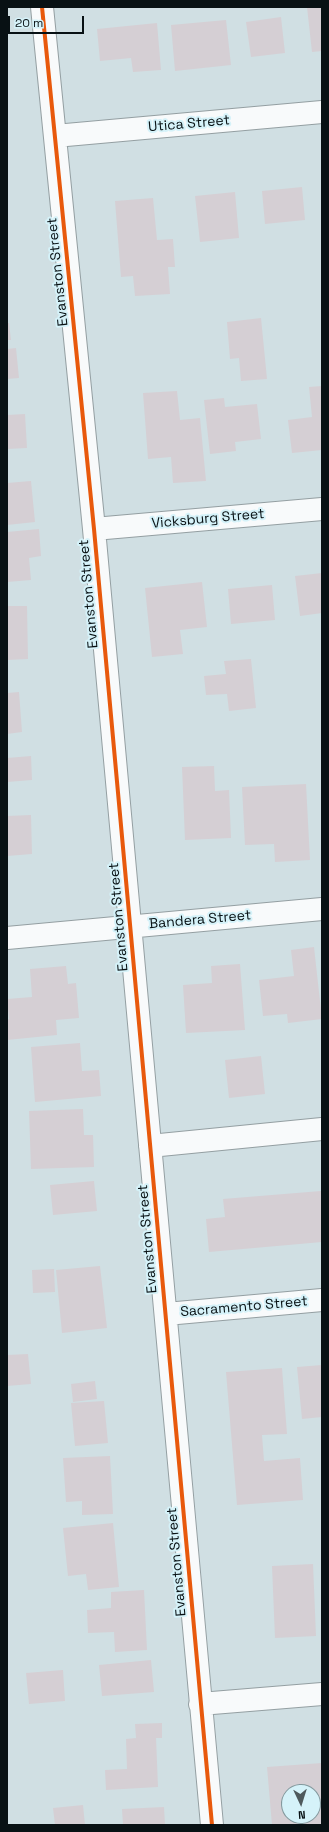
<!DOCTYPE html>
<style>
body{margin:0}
#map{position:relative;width:329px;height:1832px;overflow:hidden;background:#d0dfe3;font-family:"Space Grotesk",sans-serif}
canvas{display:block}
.frame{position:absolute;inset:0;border:8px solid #081114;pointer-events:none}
.north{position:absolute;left:281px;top:1784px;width:40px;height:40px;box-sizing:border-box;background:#d5f2f9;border:1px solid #83989d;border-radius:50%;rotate:176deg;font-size:11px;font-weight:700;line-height:16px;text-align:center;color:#081114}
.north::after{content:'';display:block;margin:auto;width:14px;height:18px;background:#4e595c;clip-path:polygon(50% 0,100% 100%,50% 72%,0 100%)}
.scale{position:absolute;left:8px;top:16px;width:76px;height:18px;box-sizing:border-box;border:2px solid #081114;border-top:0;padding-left:5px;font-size:12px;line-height:14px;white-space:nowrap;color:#081114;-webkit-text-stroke:3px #d5f2f9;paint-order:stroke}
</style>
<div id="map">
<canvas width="329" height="1832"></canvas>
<div class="frame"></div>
<div class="north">N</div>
<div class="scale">20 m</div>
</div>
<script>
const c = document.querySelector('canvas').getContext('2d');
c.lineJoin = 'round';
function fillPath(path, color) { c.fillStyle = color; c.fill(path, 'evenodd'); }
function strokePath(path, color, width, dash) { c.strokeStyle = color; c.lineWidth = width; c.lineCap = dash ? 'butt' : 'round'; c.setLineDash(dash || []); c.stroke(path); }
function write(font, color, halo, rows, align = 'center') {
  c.font = font + ' "Space Grotesk",sans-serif'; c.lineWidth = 4; c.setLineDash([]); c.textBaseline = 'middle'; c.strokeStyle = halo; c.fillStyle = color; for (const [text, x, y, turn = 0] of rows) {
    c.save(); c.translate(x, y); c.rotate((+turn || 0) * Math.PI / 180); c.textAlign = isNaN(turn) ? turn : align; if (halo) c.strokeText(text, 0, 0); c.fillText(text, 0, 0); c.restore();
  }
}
const building = new Path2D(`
 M307,7H322V51L312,52Z
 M281,17L285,53L251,57L246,22Z
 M226,20L231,65L175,71L171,25Z
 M157,23L161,70L133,72L131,58L100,61L97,29Z
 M302,187L305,220L265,224L262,191Z
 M235,192L239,238L200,242L195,196Z
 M153,198L157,240L173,239L175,267H168L170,294L135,296L133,276L121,277L115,201Z
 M261,318L267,379L241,381L239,358L230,359L227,322Z
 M7,323H9L11,340H7Z
 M16,348L19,378L7,379V349Z
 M322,386V450L292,453L288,420L312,417L309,387Z
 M177,391L180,420L200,418L206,481L173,483L171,457L148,459L143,393Z
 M224,398L225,407L257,404L261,439L235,442L236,451L210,454L204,400Z
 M25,414L27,448L7,449V415Z
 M31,481L35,522L7,525V483Z
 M39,529L41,556L29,558L31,580L7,582V532Z
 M322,573V613L300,616L295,576Z
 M202,582L207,627L180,630L183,654L152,657L145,588Z
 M272,585L275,620L231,624L228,589Z
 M7,606H27L28,659L7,660Z
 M251,659L256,708L229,711L227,694L206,695L204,676L226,674L224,661Z
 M19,692L22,732L7,734V693Z
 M31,756L32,780L7,782V758Z
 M214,766L215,791L229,790L231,838L185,840L182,767Z
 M306,784L310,860L275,862L274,844L245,845L242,787Z
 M31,815L32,854L7,856V816Z
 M314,947L322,1019L288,1023L287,1014L263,1016L259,980L294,976L291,950Z
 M240,964L245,1030L186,1033L183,985L212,983L211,966Z
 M66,966L68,984L76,983L79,1018L56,1020L57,1035L7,1040V1020L9,1019L7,999L32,997L30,969Z
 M80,1043L82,1071L99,1070L101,1096L35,1102L31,1047Z
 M261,1056L265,1094L229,1098L225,1060Z
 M83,1109L84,1135H93L94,1167L31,1169L29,1111Z
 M94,1181L97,1211L53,1215L50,1185Z
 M321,1191L322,1242L209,1252L206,1219L225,1217L223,1199Z
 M100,1266L107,1328L62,1333L56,1270Z
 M54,1269L55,1292L33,1293L32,1270Z
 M28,1354L31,1384L7,1386V1355Z
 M322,1365V1417L302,1419L297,1367Z
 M282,1368L287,1434L262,1435L264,1461L300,1458L303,1500L237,1505L226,1372Z
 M95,1381L97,1399L73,1402L71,1384Z
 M104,1401L108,1443L75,1446L71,1403Z
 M110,1456L113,1514L82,1515V1501L66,1502L63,1458Z
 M113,1523L119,1587L88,1590L86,1574L68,1576L63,1528Z
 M313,1564L316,1636L275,1638L272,1566Z
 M144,1590L147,1650L115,1652L114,1632L88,1633L87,1610L111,1608V1592Z
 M151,1660L154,1692L102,1696L99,1665Z
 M63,1670L65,1701L29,1704L26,1673Z
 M162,1723V1738H156L158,1787L106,1790L105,1770L127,1769L126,1739L136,1738L135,1724Z
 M322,1763V1825H272L267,1767ZM289,1792H313V1816H289Z
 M83,1805L85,1825H55L53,1808Z
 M164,1807L165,1825H123L122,1809Z`);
const minor = new Path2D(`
 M42,7L94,529L212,1825
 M55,136L322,112
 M94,529L322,509
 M7,938L322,909
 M150,1146L322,1129
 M166,1314L322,1300
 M200,1704L322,1694`);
const cycleway = new Path2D(`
 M42,7L94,529L212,1825`);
const streetNames = [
 ["Utica Street",189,124,-5],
 ["Evanston Street",58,272,-96],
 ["Vicksburg Street",208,519,-5],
 ["Evanston Street",89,594,-95],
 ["Evanston Street",119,917,-95],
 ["Bandera Street",200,920,-5],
 ["Evanston Street",148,1239,-95],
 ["Sacramento Street",244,1307,-5],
 ["Evanston Street",177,1562,-95]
];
fillPath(building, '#d5cfd4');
strokePath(minor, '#949fa2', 24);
strokePath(minor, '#f8fafb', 22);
strokePath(cycleway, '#e8590c', 4);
write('14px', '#081114', '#d5f2f9', streetNames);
</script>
